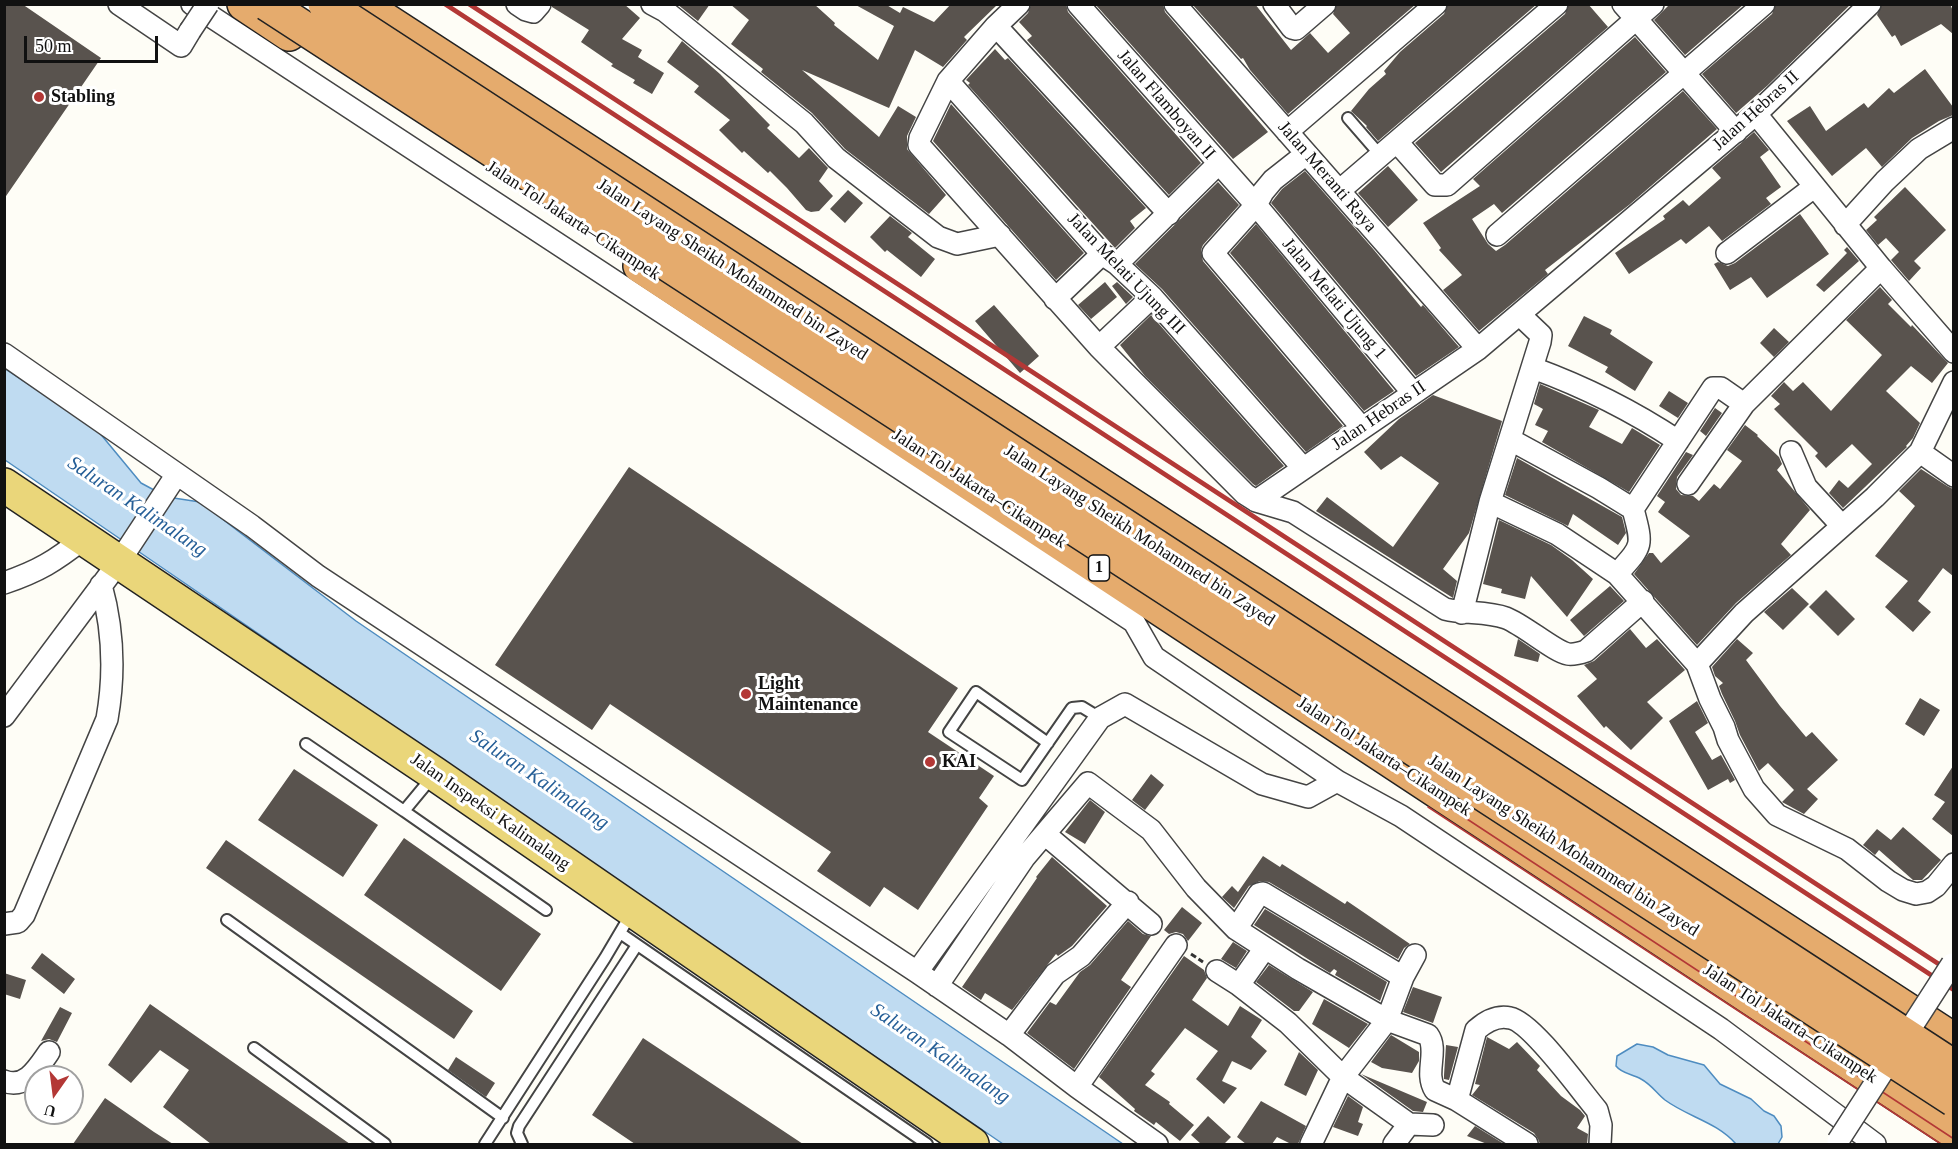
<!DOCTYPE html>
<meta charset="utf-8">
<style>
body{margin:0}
#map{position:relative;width:1958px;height:1149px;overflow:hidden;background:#fefdf6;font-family:"Times New Roman",serif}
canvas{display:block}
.frame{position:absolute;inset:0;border:6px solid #111;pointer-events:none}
.north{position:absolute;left:24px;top:1065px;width:60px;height:60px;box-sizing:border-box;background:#fff;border:2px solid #a0a0a0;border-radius:50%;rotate:194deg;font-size:16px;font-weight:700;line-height:24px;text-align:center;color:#111}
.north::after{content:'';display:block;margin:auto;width:21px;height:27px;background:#b33836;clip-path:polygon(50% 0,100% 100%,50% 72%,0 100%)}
.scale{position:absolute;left:24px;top:36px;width:134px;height:27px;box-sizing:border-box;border:3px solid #111;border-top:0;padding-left:8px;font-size:18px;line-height:21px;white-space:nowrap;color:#111;-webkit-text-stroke:4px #fff;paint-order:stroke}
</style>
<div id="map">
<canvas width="1958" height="1149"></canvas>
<div class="frame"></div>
<div class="north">U</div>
<div class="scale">50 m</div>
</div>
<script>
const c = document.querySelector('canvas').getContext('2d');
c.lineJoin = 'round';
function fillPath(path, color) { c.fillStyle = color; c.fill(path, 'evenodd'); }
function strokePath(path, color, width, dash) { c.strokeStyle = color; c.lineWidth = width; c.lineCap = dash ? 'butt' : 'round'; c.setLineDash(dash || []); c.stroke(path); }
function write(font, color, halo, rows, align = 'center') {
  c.font = font + ' "Times New Roman",serif'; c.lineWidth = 6; c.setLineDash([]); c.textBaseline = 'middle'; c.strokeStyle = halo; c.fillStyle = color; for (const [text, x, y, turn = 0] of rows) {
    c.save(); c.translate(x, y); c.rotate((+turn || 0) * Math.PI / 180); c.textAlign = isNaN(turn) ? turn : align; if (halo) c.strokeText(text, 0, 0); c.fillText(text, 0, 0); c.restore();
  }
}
const water = new Path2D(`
 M4,368L98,431L141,483L167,497L200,502L356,621L1123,1144H1003L5,460Z
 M1637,1044L1653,1047L1668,1055L1704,1065L1720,1084L1751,1099L1764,1111L1774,1116L1781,1126L1782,1137L1778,1144H1736C1717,1122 1688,1117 1665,1100C1656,1093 1652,1085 1641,1079C1633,1074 1622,1074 1616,1066L1617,1056Z`);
const building = new Path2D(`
 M4,4H22L101,58L4,199Z
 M552,4H624L640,18L622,39L642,50L638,57L664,73L652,94L633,83L635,80L611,66L613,64L581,42L589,30L552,7Z
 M677,4H710L698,21Z
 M730,4H814L835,23L834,25L878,60L894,26L854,4H885L900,13L903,7L934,22L951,4H998L964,37L967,40L943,67L915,50L889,108L802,70L879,137L898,106L916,117L907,136V149L946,195L929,214L845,149L812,113L761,72L763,69L731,44L749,20Z
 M1031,4H1066L1068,12L1201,163L1169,195L1027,40L1032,36L1019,22L1028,13Z
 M1095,4H1163L1165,12L1268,132L1233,159Z
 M1192,4H1255L1291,50L1310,33L1328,53L1350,33L1333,14L1337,4H1416L1288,114L1250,70L1243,58L1241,59Z
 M1448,4H1537L1378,141L1366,127L1367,126L1351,111L1369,89L1386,74L1384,71L1400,52L1444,14Z
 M1569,4H1588L1608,27L1441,172L1415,143L1565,14Z
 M1670,4H1744L1685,55L1654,20Z
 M1776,4H1851L1767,86L1736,113L1702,74L1772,14Z
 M1882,4H1950L1953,11V34L1941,24L1901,46L1895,35L1892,37L1877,15Z
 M1635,37L1666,72L1502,213L1494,204L1472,219L1488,244L1496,251L1505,245L1683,91L1717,129L1629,205L1545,270L1548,274L1479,331L1443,290L1462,275L1439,250L1441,248L1423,223L1480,186L1473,179Z
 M682,41L720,74L770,125L767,128L799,158L809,148L828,168L819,181L833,196L819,211L811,212L806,210L787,188L770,171L768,173L744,151L742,153L719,130L730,120L694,92L699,86L667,62Z
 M995,49L1005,60L1008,58L1146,208L1130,221L1135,228L1115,248L968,85L970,83L966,80Z
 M1925,69L1953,107V115L1939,121L1912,138L1882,167L1866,148L1832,176L1787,121L1810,106L1826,131L1864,103L1868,108L1889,88L1894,93Z
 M951,104L1084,253L1056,280L933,141Z
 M1754,132L1769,150L1760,157L1781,187L1766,198L1771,204L1722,241L1709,226L1686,244L1681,239L1629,274L1615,253L1665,219L1663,216L1683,200L1689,206L1721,178L1712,168Z
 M1388,166L1418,200L1388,227L1358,193Z
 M1305,171L1374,250L1421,307L1423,305L1459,347L1416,376L1271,203L1282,189Z
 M1218,182L1239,205L1203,245L1201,250L1203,261L1343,426L1306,452L1162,289L1135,264Z
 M1905,187L1946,230L1914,261L1921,268L1909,281L1891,260L1899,252L1886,238L1878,245L1866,230L1877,220L1874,217Z
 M848,190L863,203L845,223L830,209Z
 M1800,214L1829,254L1767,298L1751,277L1730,290L1714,264L1718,262L1728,266L1735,263Z
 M890,216L912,233L908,237L935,259L921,277L887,250L885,252L870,237Z
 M1256,224L1394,391L1364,411L1230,253Z
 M1847,247L1859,261L1824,292L1816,285L1847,253L1844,250Z
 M1105,282L1117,297L1091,319L1078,305Z
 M1117,282L1133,297L1126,304L1112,286Z
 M1880,287L1892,300L1888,304L1911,327L1912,325L1948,363L1932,383L1911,366L1886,391L1920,423L1913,438L1906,446L1907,447L1843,508L1829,493L1839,480L1848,488L1872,464L1852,444L1826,468L1815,456L1818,453L1774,409L1780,404L1771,396L1784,382L1793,391L1803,382L1831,411L1882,355L1846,320Z
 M994,305L1039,356L1020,373L975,321Z
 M1151,315L1284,466L1256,486L1253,484L1145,376L1120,345Z
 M1584,316L1612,330L1610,334L1653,362L1635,391L1605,372L1608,367L1568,346Z
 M1774,328L1789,342L1774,357L1760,343Z
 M1540,384L1599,410L1589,427L1622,444L1632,428L1660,445L1629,492L1542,442L1548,431L1535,425L1543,409L1534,404Z
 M1669,391L1688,403L1678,418L1659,406Z
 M1433,395L1502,421L1469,533L1443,569L1457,581L1453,598L1316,511L1327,497L1393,547L1439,483L1401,456L1381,470L1364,452L1399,419Z
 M1715,408L1722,413L1706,436L1700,431Z
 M1745,425L1758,435L1757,436L1779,457L1782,464L1777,470L1810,510L1781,544L1791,555L1736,603L1697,645L1634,574L1649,553H1653L1661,563L1690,536L1658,512L1665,502L1657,496L1686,452L1693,455L1677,477L1676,489L1681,495L1693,496L1699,501L1714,484L1720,489L1742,461L1727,450Z
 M1517,458L1622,517L1626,533L1618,545L1573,514L1568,526L1505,495Z
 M629,467L958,688L928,732L994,776L979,798L988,806L918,910L884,887L870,907L817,871L831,852L610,704L592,730L495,665Z
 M1921,469L1947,486L1953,489V576L1943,568L1918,601L1931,612L1913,632L1885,607L1908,581L1875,556L1915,506L1899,491Z
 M1499,520L1551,545L1572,560L1593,579L1567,617L1531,576L1525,599L1501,593L1502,589L1483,584Z
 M1610,586L1624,601L1584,636L1570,620Z
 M1792,588L1809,604L1783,630L1764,612Z
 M1826,590L1855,619L1838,636L1809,607Z
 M1630,629L1646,648L1657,639L1685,670L1647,702L1663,718L1631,750L1606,726L1604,728L1577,696L1597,679L1584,665L1594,661Z
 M1518,639L1540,654L1538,662L1514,656Z
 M1737,639L1753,653L1746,660L1780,706L1806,737L1812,732L1838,760L1807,789L1818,799L1804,814L1782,802L1794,790L1768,763L1759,771L1740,735L1735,721L1722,694L1719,686L1723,683L1715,676L1712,667Z
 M1920,698L1940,710L1924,736L1905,724Z
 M1697,701L1708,723L1695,732L1712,760L1721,755L1735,780L1730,783L1728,779L1708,790L1669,721Z
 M1953,766V836L1932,819L1945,802L1934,795Z
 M294,769L378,825L343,877L258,820Z
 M1151,774L1164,785L1145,810L1132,800Z
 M1090,800L1105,812L1085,844L1065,832Z
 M1903,827L1941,860L1922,880H1913L1879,850L1875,855L1863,845L1877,829L1891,840Z
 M404,838L541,934L501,991L364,895Z
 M226,840L473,1011L454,1039L206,868Z
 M1263,856L1280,867L1282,864L1345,904L1347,901L1410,944L1404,948L1398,959L1269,882L1260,881L1249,886L1234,908L1222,897L1232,886L1238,892Z
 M1052,857L1107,906L1072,946L1058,956L1056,954L1012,1010L985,993L981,1000L962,987L1037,878L1036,877Z
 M1182,907L1202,923L1188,941L1183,934L1176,932L1169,934L1164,930Z
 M1265,909L1387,982L1380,1001L1335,975L1337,971L1334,969L1330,973L1254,925Z
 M1128,921L1143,934L1151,936L1121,980L1131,987L1074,1069L1027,1033L1050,1002L1056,1005L1080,972L1090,965Z
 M1233,942L1247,951L1236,968L1221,959Z
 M42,953L75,979L64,994L31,968Z
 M1184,956L1204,970L1207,978L1192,1000L1228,1026L1240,1006L1262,1020L1251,1037L1267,1051L1251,1070L1232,1061L1222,1081L1237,1088L1224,1104L1196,1079L1218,1051L1185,1028L1151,1071L1155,1074L1145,1085L1170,1102L1169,1104L1194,1125L1180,1141L1156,1122L1154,1125L1134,1111L1135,1109L1099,1077Z
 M1269,965L1313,992L1299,1011H1294L1256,982Z
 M4,973L26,980L20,999L4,994Z
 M1413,987L1442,997L1433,1023L1403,1012Z
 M1324,999L1368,1024L1349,1048L1312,1024Z
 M150,1004L350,1144H211L163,1107L189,1070L160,1050L131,1083L108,1065Z
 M60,1007L72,1013L57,1042L49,1039L41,1041Z
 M1391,1035L1419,1052V1061L1412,1073L1382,1068L1371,1062Z
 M1487,1037L1509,1049L1517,1042L1540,1066L1537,1070L1561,1096L1580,1110L1585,1116L1577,1128L1588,1134L1587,1144H1540L1538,1139L1534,1133L1472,1095L1480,1085L1475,1084Z
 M643,1038L803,1144H635L592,1115Z
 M1446,1045L1458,1047L1449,1080L1444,1079V1075Z
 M1299,1052L1318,1070L1306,1096L1284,1085Z
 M456,1057L495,1083L486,1097L448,1070Z
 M1361,1074L1427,1102L1423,1112L1413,1111Z
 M1348,1096L1363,1107L1358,1122L1363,1124L1358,1136L1333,1127Z
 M105,1098L154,1132L173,1144H73Z
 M1261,1101L1306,1126L1298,1144H1291L1277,1137L1272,1144H1246L1237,1137Z
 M1208,1116L1231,1137L1224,1144H1201L1191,1135Z
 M1475,1126L1504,1144H1487L1467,1136Z`);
const path = new Path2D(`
 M1191,954L1203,962`);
const service = new Path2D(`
 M1348,118L1381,156
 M1048,743L976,692L949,732L1022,780L1072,708L1082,707L1100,718
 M306,744L404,811L433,776
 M404,811L546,910
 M227,920L503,1118
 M620,933L927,1144
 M254,1048L385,1144
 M485,1144L605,958L631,914
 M522,1144L517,1133L519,1126L637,945`);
const minor = new Path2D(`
 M119,4L181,46L190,31
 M192,4L1134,622L1154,657L1337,781L1308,797L1262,784L1125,704L1100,718L917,972
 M517,4L526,10L533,12L540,4
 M652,4L665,11L804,123L836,158L938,237L957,244L1000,235
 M1019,4L996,26L948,81L920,138L919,145L1099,347L1245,494L1256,501L1293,512L1445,609C1465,614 1487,611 1506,618C1524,625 1555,652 1568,654C1574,655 1580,653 1586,651L1643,601
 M1078,4L1256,205L1413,393
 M1175,4L1478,349
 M1274,4L1292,28L1296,29L1325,4
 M1623,4L1736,132
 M996,26L1169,214
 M948,81L1102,254L1117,264L1152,297L1303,468
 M1756,114L1881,268L1954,352
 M1287,132L1436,4
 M1397,142L1435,185H1447L1653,4
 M1306,154L1273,180L1263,192L1256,205L1213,253L1362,428
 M1339,191L1557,4
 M1845,225L1885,181L1919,149L1954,128
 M1497,235L1764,4
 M1727,253L1814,187
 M1117,264L1218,164
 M1055,299L1102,254
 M1099,347L1152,297
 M4,354L252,526L318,576L917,972L1009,1035L1077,1087L1157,1144
 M1533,368C1585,387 1633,411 1678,441
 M1954,382L1920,452L1875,497L1744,613L1697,664L1710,699L1724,727L1728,740L1754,789L1777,815L1847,849L1888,881L1903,890L1916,894L1927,892L1936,886L1954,864
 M1511,440L1599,488L1633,509C1643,547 1643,545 1617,574
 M1791,452L1806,487L1842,526
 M1920,452L1954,476
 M1688,484L1744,404L1881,268
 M1256,501L1478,349L1756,114L1870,4
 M1490,502L1557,534L1617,574L1697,664
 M1633,509L1713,388H1721L1744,404
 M4,583C39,571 55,561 83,539
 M1462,613L1490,502L1540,342L1541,335L1520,315
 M4,716L119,562L177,474
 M1337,781L1401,816L1721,1029L1875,1144
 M1046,835L1151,924
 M4,924L18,922L24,915L107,719C115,674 113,628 101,585
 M1236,929L1259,894L1263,893L1403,977
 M1217,971L1239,985L1288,1023L1343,1077L1409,1124
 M1239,985L1265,948
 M937,986L1024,858L1088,783L1151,830L1196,888L1236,929L1298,969L1387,1020L1428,1035C1439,1050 1424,1073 1435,1090L1457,1100L1527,1144
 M1009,1035L1055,974L1081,956L1128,902
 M4,1081C26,1090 39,1066 49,1052
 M1077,1087L1176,945
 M1457,1100L1476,1030C1485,1022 1497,1015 1510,1018C1532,1022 1580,1090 1597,1110L1601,1125L1600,1144
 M1311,1144L1343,1077L1387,1020L1403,977L1415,955
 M1394,1144L1409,1124L1433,1125`);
const primary = new Path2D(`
 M4,485L435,774L972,1144`);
const motorway = new Path2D(`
 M244,4L289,34
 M361,4L1954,1040
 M640,266L1954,1132`);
const tram = new Path2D(`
 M1432,796L1954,1139
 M1428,807L1941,1144`);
const rail = new Path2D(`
 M445,4L1954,990
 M469,4L1954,974`);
const minorBridge = new Path2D(`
 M190,31L208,4
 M1838,1141L1952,964`);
const motorwayBridge = new Path2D(`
 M267,4L1954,1100
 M325,4L1954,1067`);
const markers = [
 [39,97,6,"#b33836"],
 [746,694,6,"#b33836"],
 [930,762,6,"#b33836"]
];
const shields = [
 [1099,568,21]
];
const shieldNames = [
 ["1",1099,568]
];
const poiNames = [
 ["Stabling",51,97],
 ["Light",758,684],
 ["Maintenance",758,705],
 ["KAI",942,762]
];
const streetNames = [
 ["Jalan Flamboyan II",1166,105,49],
 ["Jalan Hebras II",1756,111,-42],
 ["Jalan Meranti Raya",1327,177,49],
 ["Jalan Tol Jakarta–Cikampek",573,221,33],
 ["Jalan Layang Sheikh Mohammed bin Zayed",732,270,33],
 ["Jalan Melati Ujung III",1126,274,46],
 ["Jalan Melati Ujung 1",1334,299,50],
 ["Jalan Hebras II",1379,416,-34],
 ["Jalan Tol Jakarta–Cikampek",979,489,33],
 ["Jalan Layang Sheikh Mohammed bin Zayed",1139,536,33],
 ["Jalan Tol Jakarta–Cikampek",1384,757,33],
 ["Jalan Inspeksi Kalimalang",490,812,35],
 ["Jalan Layang Sheikh Mohammed bin Zayed",1563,846,33],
 ["Jalan Tol Jakarta–Cikampek",1790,1024,33]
];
const waterNames = [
 ["Saluran Kalimalang",137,507,34],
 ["Saluran Kalimalang",539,780,34],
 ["Saluran Kalimalang",940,1054,34]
];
fillPath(water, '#bfdbf1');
strokePath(water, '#4e8cc0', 1.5);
fillPath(building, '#59534e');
strokePath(service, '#444', 14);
strokePath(minor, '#444', 24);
strokePath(primary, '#222', 36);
strokePath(motorway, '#222', 36);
strokePath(path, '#333', 3, [6, 3]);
strokePath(service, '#fff', 10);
strokePath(minor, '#fff', 21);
strokePath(primary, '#ead67a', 33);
strokePath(motorway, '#e5ab6d', 33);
strokePath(tram, '#b33836', 1.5);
strokePath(rail, '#b33836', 4.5);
strokePath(minorBridge, '#444', 24, []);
strokePath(motorwayBridge, '#222', 36, []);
strokePath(minorBridge, '#fff', 21);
strokePath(motorwayBridge, '#e5ab6d', 33);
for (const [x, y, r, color] of markers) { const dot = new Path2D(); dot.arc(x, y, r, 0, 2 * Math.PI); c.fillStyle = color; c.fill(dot); strokePath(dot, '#fff', 2); }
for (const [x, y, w] of shields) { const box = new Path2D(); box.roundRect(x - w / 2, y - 13, w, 26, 4.5); c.fillStyle = '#fff'; c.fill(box); strokePath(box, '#111', 1.5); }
write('bold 16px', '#111', null, shieldNames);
write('bold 18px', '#111', '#fff', poiNames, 'left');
write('18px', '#111', '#fff', streetNames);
write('italic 20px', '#265f97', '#fff', waterNames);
</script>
